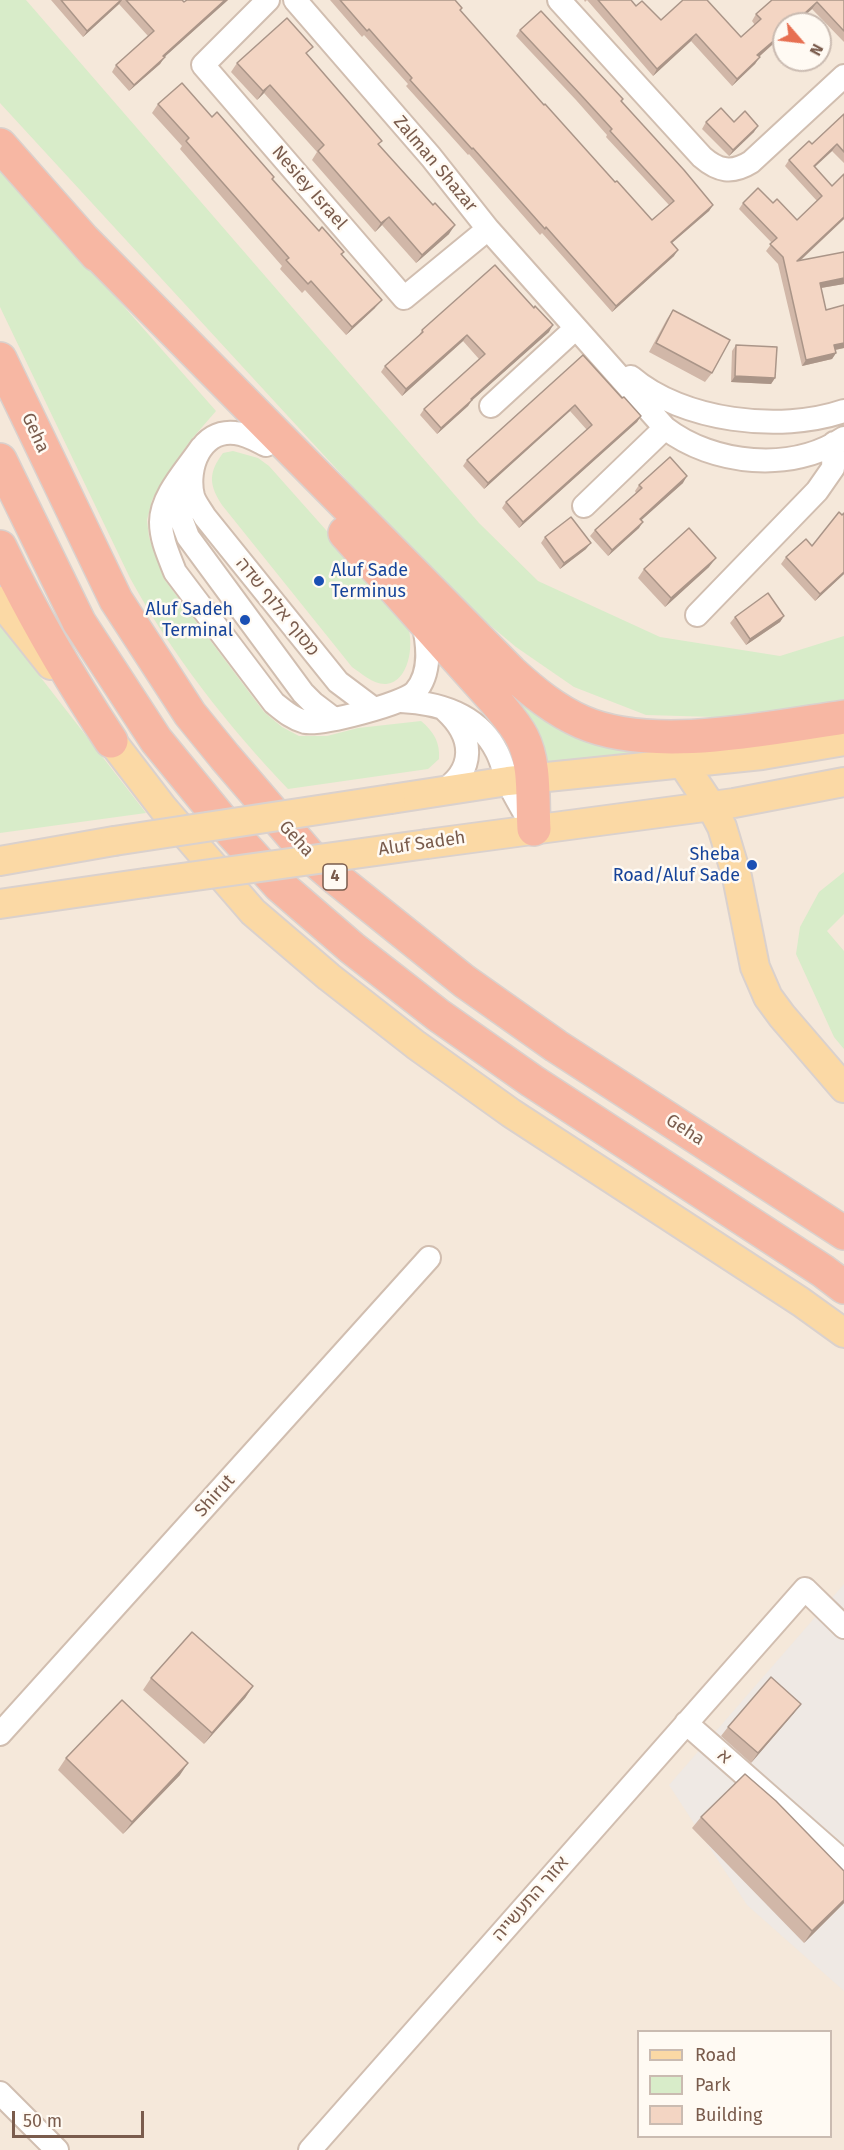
<!DOCTYPE html>
<meta charset="utf-8">
<style>
body{margin:0}
#map{position:relative;width:844px;height:2150px;overflow:hidden;background:#fdf6ec;font-family:"Fira Sans",sans-serif}
canvas{display:block}
.legend{position:absolute;left:637px;top:2030px;width:195px;height:108px;box-sizing:border-box;background:#fffaf3;border:2px solid #cabbb1;margin:0;padding:8px 10px;list-style:none;font-size:18px;color:#7a5c4d}
.legend li{display:flex;align-items:center;gap:12px;height:30px}
.legend b{width:30px;border:2px solid #cabbb1}
.north{position:absolute;left:772px;top:12px;width:60px;height:60px;box-sizing:border-box;background:#fffaf3;border:2px solid #cabbb1;border-radius:50%;rotate:118deg;font-size:16px;font-weight:700;line-height:24px;text-align:center;color:#7a5c4d}
.north::after{content:'';display:block;margin:auto;width:21px;height:27px;background:#e76f51;clip-path:polygon(50% 0,100% 100%,50% 72%,0 100%)}
.scale{position:absolute;left:12px;top:2111px;width:132px;height:27px;box-sizing:border-box;border:3px solid #7a5c4d;border-top:0;padding-left:8px;font-size:18px;line-height:21px;white-space:nowrap;color:#7a5c4d;-webkit-text-stroke:4px #fffaf3;paint-order:stroke}
</style>
<div id="map">
<canvas width="844" height="2150"></canvas>
<ul class="legend">
<li><b style="height:8px;background:#fbd9a5"></b>Road</li>
<li><b style="height:16px;background:#d8ecc9"></b>Park</li>
<li><b style="height:16px;background:#f3d5c3"></b>Building</li>
</ul>
<div class="north">N</div>
<div class="scale">50 m</div>
</div>
<script>
const c = document.querySelector('canvas').getContext('2d');
c.lineJoin = 'round';
function fillPath(path, color) { c.fillStyle = color; c.fill(path, 'evenodd'); }
function strokePath(path, color, width, dash) { c.strokeStyle = color; c.lineWidth = width; c.lineCap = dash ? 'butt' : 'round'; c.setLineDash(dash || []); c.stroke(path); }
function write(font, color, halo, rows, align = 'center') {
  c.font = font + ' "Fira Sans","Noto Sans Hebrew",sans-serif'; c.lineWidth = 5; c.setLineDash([]); c.textBaseline = 'middle'; c.strokeStyle = halo; c.fillStyle = color; for (const [text, x, y, turn = 0] of rows) {
    c.save(); c.translate(x, y); c.rotate((+turn || 0) * Math.PI / 180); c.textAlign = isNaN(turn) ? turn : align; if (halo) c.strokeText(text, 0, 0); c.fillText(text, 0, 0); c.restore();
  }
}
const residential = new Path2D(`
 M0,0H844V2150H0ZM784,24H820V60H784ZM638,2032H830V2136H638Z`);
const industrial = new Path2D(`
 M844,1584V1991L747,1905L669,1785Z`);
const green = new Path2D(`
 M0,0H26L479,523L538,581L660,637L780,656L844,636V699L749,718L646,715L574,687L516,647L447,589L0,103Z
 M0,166L216,411L190,441L161,483L152,500L147,520L149,537L164,579L264,712L282,727L299,736H327L358,728L421,721C434,732 440,742 439,759L428,769L288,789C228,726 172,655 130,578L0,307Z
 M233,451L258,458L269,466L398,611C401,616 406,622 408,627C414,645 409,682 386,684C374,685 361,673 352,667L222,505C209,485 208,473 223,453Z
 M0,625L146,813L0,833Z
 M500,672L644,743L640,758L543,769Z
 M844,872V914L827,931L844,951V1049L834,1037L796,954L800,927L819,892Z`);
const minor = new Path2D(`
 M268,0L203,65L404,298L488,229
 M295,0L431,157L488,229L665,428C713,465 792,473 844,438
 M559,0L702,157C718,171 732,174 751,162L844,76
 M631,377C682,421 780,433 844,411
 M491,406L576,328
 M266,445C256,440 246,434 235,433C201,429 186,468 193,496C195,503 201,510 205,517L338,682L374,709
 M201,448C187,469 161,496 161,522C161,540 169,556 175,572L274,703C284,711 293,719 305,722C322,725 403,704 415,692C432,673 428,644 423,622
 M172,490L177,508L188,537L303,693L313,703L334,719
 M584,506L665,428
 M697,615L817,491L833,468L834,443
 M401,701C440,703 478,714 497,752C502,762 504,772 508,782C514,796 523,809 530,823
 M441,792C476,770 474,737 446,711
 M686,1723L844,1862
 M0,1734L429,1258
 M0,2093L57,2150
 M310,2150L805,1589L844,1627`);
const major = new Path2D(`
 M0,601L51,665
 M97,722L163,808L253,912L329,977L416,1045L511,1113L801,1302L844,1333
 M683,764L711,806L722,827L737,877L755,967L768,997L782,1016L844,1088
 M391,799L508,781L762,755L844,741
 M427,844L734,803L844,782
 M0,861L114,841
 M0,904L145,883`);
const highway = new Path2D(`
 M0,145L97,255
 M83,239L511,672C533,692 555,710 582,722C653,753 768,728 844,717
 M0,359L116,600L190,714L225,757L309,855L337,879L464,981L556,1046L844,1233
 M0,460L79,622L156,740L233,834L279,885L352,948L438,1015L532,1081L823,1271L844,1287
 M345,533L497,703C506,714 516,725 522,737C536,764 532,800 534,829
 M0,547C32,614 70,679 111,741`);
const majorBridge = new Path2D(`
 M114,841L391,799
 M145,883L427,844`);
const wall = new Path2D(`
 M51,0H182L184,2L187,0H228L164,57L160,64L129,91L112,72L116,65L148,36L119,4L83,37Z
 M330,0H455L462,8L460,11L544,105L615,182L652,220L669,205L606,137L607,135L576,100L516,36L520,30L622,101L713,205L709,211L672,243L674,256L612,312L542,233L540,235L469,154L468,155L406,86L408,84L364,35L362,37Z
 M584,0H631L636,6L661,20L741,37L755,25L752,21L756,14L772,0H844V42L812,9L795,24H784V34L759,57L755,64L732,86L691,41L653,76L587,0L585,2Z
 M307,55L449,234L416,263L382,225L375,232L312,160L317,152L264,93L257,100L231,72L237,63Z
 M158,104L212,117L274,177L273,179L319,231L344,252L342,255L375,308L346,335L305,290L302,293L280,269L282,266L180,149L182,146L152,113Z
 M844,114V163L832,151L815,167L832,186L844,174V219L800,261L844,252V284L821,288L826,310L844,305V348L835,350L836,353L832,359L802,366L778,264L766,251L772,243L739,209L743,203H773L797,220L817,201L785,166L789,160L812,144Z
 M706,122H734L754,132L729,156L702,129Z
 M673,310L712,373L705,382L649,352L667,319Z
 M422,330L549,332L472,400L468,406L437,434L420,415L424,409L479,359L463,341L402,396L381,372L385,366L418,337Z
 M736,345L775,378L771,384L731,382L732,351Z
 M583,355L622,398L641,416L637,422L519,528L502,508L506,502L587,430L570,411L484,489L463,466L467,460Z
 M683,483L641,520L639,528L608,556L590,536L595,530L636,493L635,491L639,485Z
 M844,513V574L815,601L781,564L786,557L812,546Z
 M545,537L586,549L560,569L541,543Z
 M709,567L665,607L638,578L644,569Z
 M784,616L780,622L746,645L730,623L735,617Z
 M151,1678L253,1686L245,1698L204,1744L143,1690Z
 M794,1713L751,1763L721,1736L728,1727Z
 M66,1758L180,1775L123,1834L58,1770Z
 M701,1817L844,1903L804,1943L692,1828Z`);
const shadedWall = new Path2D(`
 M121,0H122L119,4L83,37L87,31Z
 M225,0H228L159,62L163,56Z
 M817,2L812,9L795,24H793Z
 M784,32V34L753,62L757,55Z
 M696,34L691,41L653,76L657,69Z
 M165,57L160,64L129,91L134,85Z
 M760,57L755,64L732,86L737,79Z
 M270,85L264,93L257,100L263,91Z
 M758,126L754,132L729,156L733,150Z
 M837,144L832,151L809,172L814,166Z
 M713,205L709,211L666,248L671,242Z
 M389,217L382,225L375,232L381,223Z
 M844,217V219L792,268L797,261Z
 M455,225L449,234L416,263L422,255Z
 M678,250L674,256L612,312L616,306Z
 M844,278V284L815,289L820,283Z
 M382,300L375,308L346,335L352,327Z
 M553,325L549,332L467,405L471,399Z
 M467,335L463,341L402,396L406,389Z
 M844,343V348L830,351L834,345Z
 M836,353L832,359L802,366L806,360Z
 M735,376L775,378L771,384L731,382Z
 M472,400L468,406L437,434L441,428Z
 M575,405L570,411L484,489L488,483Z
 M641,416L637,422L519,528L523,522Z
 M687,476L683,483L636,525L640,519Z
 M643,522L639,528L608,556L612,550Z
 M591,543L586,549L560,569L564,563Z
 M716,558L709,567L665,607L671,598Z
 M844,572V574L815,601L820,594Z
 M784,616L780,622L746,645L750,639Z
 M253,1686L245,1698L204,1744L212,1733Z
 M801,1704L794,1713L751,1763L758,1753Z
 M188,1763L180,1775L123,1834L132,1822Z
 M844,1900V1903L804,1943L812,1931Z`);
const building = new Path2D(`
 M61,0H121L87,31Z
 M126,0H182L184,2L187,0H225L163,56L165,57L134,85L116,65L154,31Z
 M340,0H455L462,8L460,10L544,105L545,104L615,182L617,181L652,220L674,201L610,131L612,129L580,94L520,30L541,11L623,99L621,101L684,170L713,205L671,242L678,250L616,306L546,227L545,229L473,148L472,149L410,80L412,78L369,29L367,31Z
 M598,0H631L636,6L642,1L661,20L683,0H707L741,37L761,19L756,14L772,0H844V31L817,2L793,24H784V32L757,55L760,57L737,79L696,34L657,69Z
 M287,18L313,47L306,53L382,141L378,144L433,205L435,203L455,225L422,255L389,217L381,223L318,151L324,145L270,85L263,91L237,63Z
 M182,83L212,117L217,112L274,177L272,179L319,231L322,227L344,252L341,254L382,300L352,327L311,281L308,284L286,260L289,258L186,141L189,138L158,104Z
 M721,108L734,122L745,111L758,126L733,150L706,122Z
 M844,114V152L837,144L814,166L832,186L844,174V217L797,261L844,252V278L820,283L826,310L844,305V343L834,345L836,353L806,360L783,257L770,244L777,238L743,203L758,188L773,203L777,199L797,220L822,196L789,160L809,141L812,144Z
 M495,265L534,308L535,306L553,325L471,399L472,400L441,428L424,409L485,354L467,335L406,389L385,366L423,332L422,330Z
 M673,310L730,340L712,373L656,343Z
 M736,345L777,347L775,378L735,376Z
 M583,355L622,398L624,397L641,416L523,522L506,502L592,425L575,405L488,483L467,460Z
 M670,457L687,476L640,519L643,522L612,550L595,530L642,488L639,485Z
 M839,512L842,515L844,513V572L820,594L786,557L806,539L812,546Z
 M571,517L591,543L564,563L545,537Z
 M689,528L716,558L671,598L644,569Z
 M768,593L784,616L750,639L735,617Z
 M192,1632L253,1686L212,1733L151,1678Z
 M771,1677L801,1704L758,1753L728,1727Z
 M122,1700L188,1763L132,1822L66,1758Z
 M745,1774L776,1801L844,1871V1900L812,1931L701,1817Z`);
const markers = [
 [319,581,6,"#1a4fb4"],
 [245,620,6,"#1a4fb4"],
 [752,865,6,"#1a4fb4"]
];
const shields = [
 [335,877,24]
];
const shieldNames = [
 ["4",335,877]
];
const streetNames = [
 ["Zalman Shazar",435,164,50],
 ["Nesiey Israel",309,188,49],
 ["Geha",35,433,65],
 ["מסוף אלוף שדה",277,607,51],
 ["Geha",296,839,47],
 ["Aluf Sadeh",422,844,-8],
 ["Geha",685,1130,33],
 ["Shirut",215,1496,-48],
 ["א",724,1757,41],
 ["אזור התעשייה",531,1899,-49]
];
const transitNames = [
 ["Aluf Sade",331,571,"left"],
 ["Terminus",331,592,"left"],
 ["Aluf Sadeh",233,610],
 ["Terminal",233,631],
 ["Sheba",740,855],
 ["Road/Aluf Sade",740,876]
];
fillPath(residential, '#f5e8da');
fillPath(industrial, '#efe9e4');
fillPath(green, '#d8ecc9');
strokePath(minor, '#d1beb0', 26);
strokePath(major, '#dad1cd', 32);
strokePath(highway, '#dad1cd', 36);
strokePath(minor, '#fff', 22);
strokePath(major, '#fbd9a5', 28);
strokePath(highway, '#f7b7a3', 33);
strokePath(majorBridge, '#dad1cd', 32, []);
strokePath(majorBridge, '#fbd9a5', 28);
fillPath(wall, '#d1b7a8');
fillPath(shadedWall, '#aa9588');
fillPath(building, '#f3d5c3');
strokePath(building, '#aa9588', 1.5);
for (const [x, y, r, color] of markers) { const dot = new Path2D(); dot.arc(x, y, r, 0, 2 * Math.PI); c.fillStyle = color; c.fill(dot); strokePath(dot, '#fffaf3', 2); }
for (const [x, y, w] of shields) { const box = new Path2D(); box.roundRect(x - w / 2, y - 13, w, 26, 4.5); c.fillStyle = '#fffaf3'; c.fill(box); strokePath(box, '#7a5c4d', 1.5); }
write('bold 16px', '#7a5c4d', null, shieldNames);
write('18px', '#7a5c4d', '#fffaf3', streetNames);
write('18px', '#164399', '#fffaf3', transitNames, 'right');
</script>
